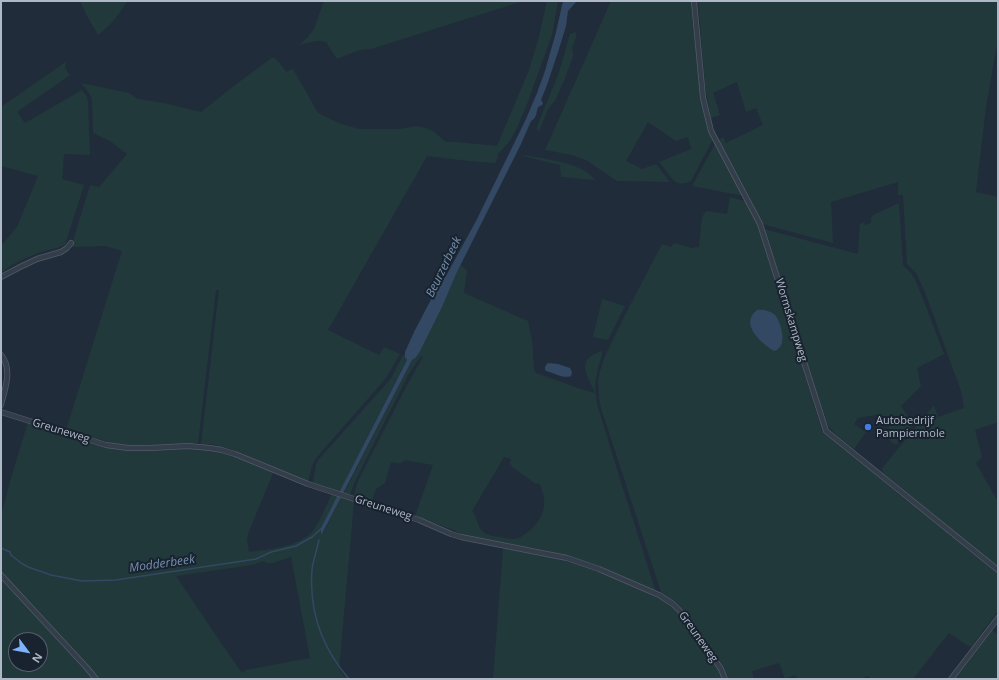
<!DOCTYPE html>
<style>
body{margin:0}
#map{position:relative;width:999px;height:680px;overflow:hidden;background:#202c3a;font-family:"Open Sans",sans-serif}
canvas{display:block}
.frame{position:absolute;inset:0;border:2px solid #aeb8c7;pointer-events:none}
.north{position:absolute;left:8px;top:632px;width:40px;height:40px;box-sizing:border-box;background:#19232f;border:1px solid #555f6c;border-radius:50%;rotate:122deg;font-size:11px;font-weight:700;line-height:16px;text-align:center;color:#aeb8c7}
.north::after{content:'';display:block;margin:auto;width:14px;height:18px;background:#7db2fd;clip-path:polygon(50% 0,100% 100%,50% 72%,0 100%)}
</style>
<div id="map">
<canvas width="999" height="680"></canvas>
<div class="frame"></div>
<div class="north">N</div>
</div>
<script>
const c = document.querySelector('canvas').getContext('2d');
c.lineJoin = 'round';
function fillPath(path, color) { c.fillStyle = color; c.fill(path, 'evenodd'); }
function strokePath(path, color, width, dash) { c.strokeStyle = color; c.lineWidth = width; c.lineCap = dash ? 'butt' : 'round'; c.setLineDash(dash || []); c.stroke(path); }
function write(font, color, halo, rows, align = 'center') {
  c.font = font + ' "Open Sans",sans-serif'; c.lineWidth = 4; c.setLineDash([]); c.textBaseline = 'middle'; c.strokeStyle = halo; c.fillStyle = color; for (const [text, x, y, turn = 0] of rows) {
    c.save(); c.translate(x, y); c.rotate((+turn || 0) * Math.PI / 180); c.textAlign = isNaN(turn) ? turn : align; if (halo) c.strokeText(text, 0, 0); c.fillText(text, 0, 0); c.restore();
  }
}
const green = new Path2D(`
 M80,1H127C119,15 111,25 98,35L86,14Z
 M324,1H523L371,49L360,50L339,58H336L326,42C318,39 307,43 299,45L308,37L314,29Z
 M547,1H558L552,35L527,104L515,132L509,142L498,154V157L497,158L496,163L469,161L427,156L328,330L379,355L384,347L400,354L386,378L316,458L312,466L308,482L303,481L231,449L212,444H201L219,290H216L198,443L149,446L119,445L66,430L122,251L105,246L71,247L90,185L99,187L127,154L110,141L93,133L92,99L89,93L81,83L129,93L138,99L164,103L201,112L231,88L273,57C279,61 282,66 286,72L293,69L318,113L324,116L341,124L359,129H400L416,126L422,127L433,131L446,142H455L497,146L529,70L538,40Z
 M611,1H693L700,88L712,141L691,181C687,183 680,185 676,182C671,179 663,166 659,162L691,149L688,137L676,141L648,122L626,161L642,169L656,164L670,182L617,181L586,160L572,155L545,150Z
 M698,1H998V41L994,61L986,107L976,192L998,197V422L975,430L982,457L976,463L998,502V567L883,473L882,469L883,467L934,405L938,417L964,408L962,394L925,292L916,273L907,264L903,195H898V182L831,202L833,243L762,224L748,194L719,140L723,137L726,143L763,125L756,108L746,112L737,82L713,93L720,115L711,118L705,85Z
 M575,32L576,34V38L572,48L573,56L564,81L555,101L551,105L547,111L539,132L537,129L538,124L558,75L570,34Z
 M67,61C63,67 66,70 70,75L17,112L25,123L82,90L87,97L88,101L90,155L64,154L62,179L84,185L65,245C56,249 47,250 38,253C25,258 12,264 1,273V246L17,227L38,176L1,166V107Z
 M715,144L744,196L692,186Z
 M524,155C544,159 582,162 595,180L561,177L560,165L523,156Z
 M730,197L745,201L757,223L771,268L782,298L799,356L822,431L910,503L915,505L998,573V611L971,647L965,644L949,633L913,679H870L868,676L861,679H799L795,675L785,679L779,663L752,671L754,679H729L709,645L686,613L676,602L662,595L661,592L601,408L599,398L598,380L600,371L605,356L623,319L662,244L671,247L674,243L692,248L699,247L702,217L706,211L727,214Z
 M899,203L903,265L910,272L915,279L928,312L944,354L919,367L917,369L921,386L901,406L913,424L896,445L889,440C890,427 889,423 881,414L858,418L854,424L866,432L854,449C844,441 830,432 825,420L764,229L858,254L860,224L863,222L865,225L871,223V218L873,215Z
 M460,265L466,269L467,272L464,293L528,321L532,341L534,368L535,372L536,373L578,388L595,393C587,374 574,359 603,351L598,368L595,385L597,404L620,479L656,592L606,569L578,559L544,550L474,538L462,534L453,530L415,516L433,465L405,460C401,465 397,463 391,462L385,483L376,489L372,501L354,496L355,491L358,481L405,389L423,357L421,356L408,375L354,483L350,495L344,493L412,360H413L443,305L453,280ZM504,457L511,459L510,463L512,467L536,484L539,483C543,491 545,498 544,507C543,519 526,538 514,539C510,539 505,538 501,537C496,537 491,536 486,534C476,528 479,519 472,511Z
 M602,299L625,306L608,340L593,337Z
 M403,355H405L407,359L340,492L313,483L316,464L319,459L388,382L392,377Z
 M28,422L108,446L213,447L274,471L249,531L247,539L249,552C269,549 303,547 315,528C322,517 326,505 332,494L338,496L321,528L323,534L341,497L354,502L339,669L347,679H100L40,613L1,573V516L11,478ZM291,557L310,658L246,670L242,673L219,640L176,576L252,565L264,561L266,563H272Z
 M503,548C525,553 548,556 570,562C603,571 636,588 667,602C681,611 688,624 697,637C707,651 716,664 724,679H493Z
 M1,577L94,679H1ZM16,640H40V664H16Z
 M992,630L998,635V679H955Z`);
const water = new Path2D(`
 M563,1H577L568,11L566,26L559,49L547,85L541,100L543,103L542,105L538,107C536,113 537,118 531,121L521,144L456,274L443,305L419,353L415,358L412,360L322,534L321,533V528L407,360L405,357V352L414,332L437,288L447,274L476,221L526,119L537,93L545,71L556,32Z
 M757,310C763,309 771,311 775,315C780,320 784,336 782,342C782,345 779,348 777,350L774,351C761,343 739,324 757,310Z
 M548,363L558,364L570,368L572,372L571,376C564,379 554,373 546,371C544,368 545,366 548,363Z`);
const stream = new Path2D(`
 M319,540C317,550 313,560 312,570C309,611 322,648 349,679
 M1,548L10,552L11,555L21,563L28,567L51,575L82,581L116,580L256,559L271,552L296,546L312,537L322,528`);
const minor = new Path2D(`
 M694,1L703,98L711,131L760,224L826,431L998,570
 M1,277L20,267L37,259L61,252L67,248L71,243
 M1,355C13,369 5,389 1,405
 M1,412L106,445L128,448H150L188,446L210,448L222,450L235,454L308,484L419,520L451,534L461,537L567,558L599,569L659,595L673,604L685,616L721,669L725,679
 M1,575L87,668L96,679
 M951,679L998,618`);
const markers = [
 [868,427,4,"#3f7fe0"]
];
const streetNames = [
 ["Wormskampweg",791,320,73],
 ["Greuneweg",61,431,17],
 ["Greuneweg",383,508,18],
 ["Greuneweg",698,637,55]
];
const poiNames = [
 ["Autobedrijf",876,421],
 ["Pampiermole",876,434]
];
const waterNames = [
 ["Beurzerbeek",444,267,-64],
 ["Modderbeek",162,564,-8]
];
fillPath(green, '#22393b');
fillPath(water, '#324863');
strokePath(stream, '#324863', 1.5);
strokePath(minor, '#515b68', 6);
strokePath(minor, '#343e4a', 4.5);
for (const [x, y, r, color] of markers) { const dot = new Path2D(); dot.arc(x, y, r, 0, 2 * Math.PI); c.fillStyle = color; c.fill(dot); strokePath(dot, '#19232f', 1.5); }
write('11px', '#aeb8c7', '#19232f', streetNames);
write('11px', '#aeb8c7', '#19232f', poiNames, 'left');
write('italic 12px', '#7490b1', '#19232f', waterNames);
</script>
